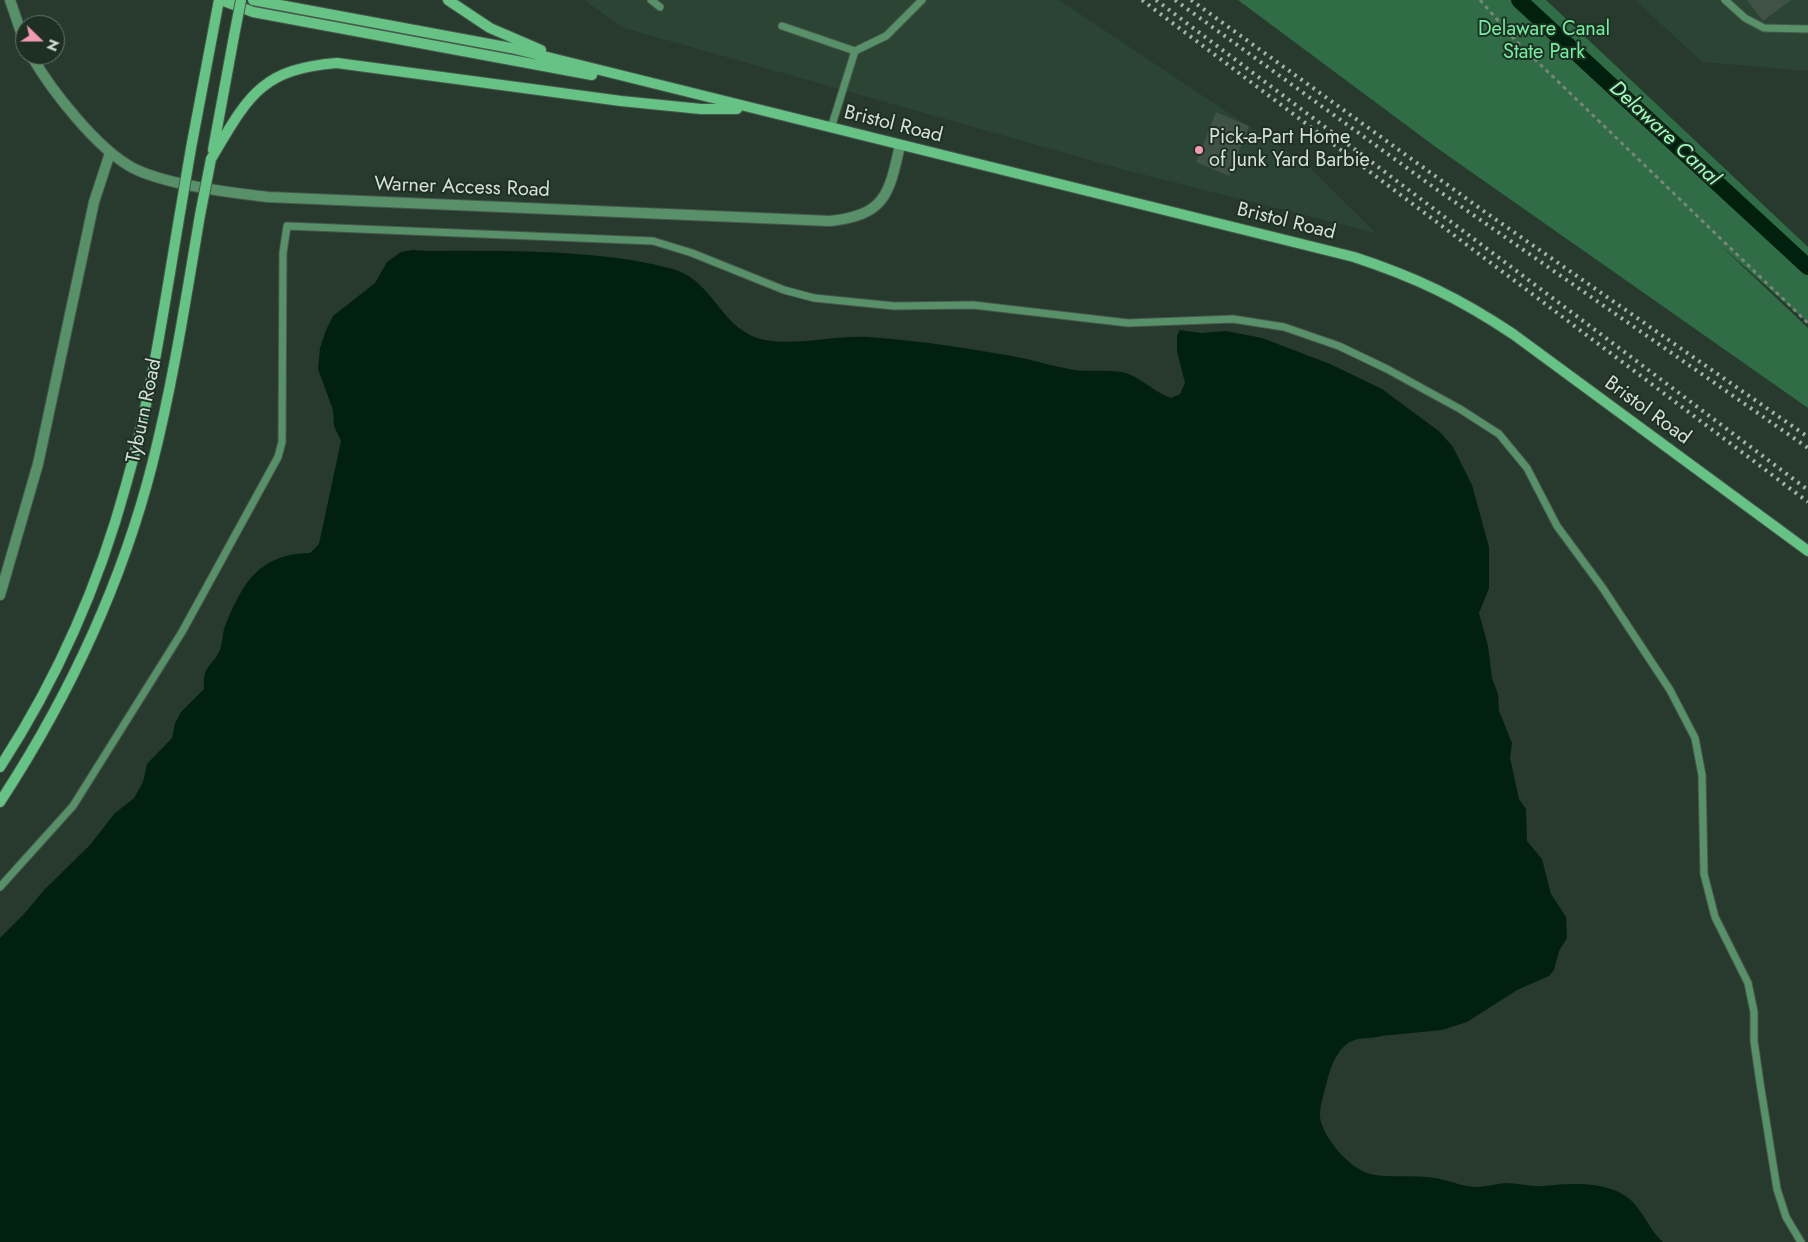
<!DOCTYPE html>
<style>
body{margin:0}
#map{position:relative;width:1808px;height:1242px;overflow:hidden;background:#283a2d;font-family:Jost,sans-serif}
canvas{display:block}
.north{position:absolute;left:15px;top:15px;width:50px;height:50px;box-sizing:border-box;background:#1e2f23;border:1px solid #67766b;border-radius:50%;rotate:112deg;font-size:14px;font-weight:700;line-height:20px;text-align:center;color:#d5e0d7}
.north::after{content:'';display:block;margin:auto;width:18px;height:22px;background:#f29ab0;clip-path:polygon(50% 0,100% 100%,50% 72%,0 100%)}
</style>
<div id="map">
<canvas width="1808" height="1242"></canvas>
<div class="north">N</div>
</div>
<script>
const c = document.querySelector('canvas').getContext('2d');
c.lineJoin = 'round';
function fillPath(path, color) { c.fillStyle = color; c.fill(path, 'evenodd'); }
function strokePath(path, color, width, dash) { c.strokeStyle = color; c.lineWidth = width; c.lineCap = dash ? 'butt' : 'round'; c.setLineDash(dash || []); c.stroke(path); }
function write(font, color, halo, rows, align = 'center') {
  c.font = font + ' Jost,sans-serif'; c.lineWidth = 4; c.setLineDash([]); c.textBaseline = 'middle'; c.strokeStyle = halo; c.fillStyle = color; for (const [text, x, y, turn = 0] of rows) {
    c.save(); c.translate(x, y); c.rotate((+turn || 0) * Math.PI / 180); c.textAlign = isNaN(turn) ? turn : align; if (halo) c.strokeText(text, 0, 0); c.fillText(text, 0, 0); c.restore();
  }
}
const built = new Path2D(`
 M584,0H1059L1307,165L1376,233L1125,170L624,28Z
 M1635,0H1808V71L1702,62Z`);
const green = new Path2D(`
 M1238,0H1546L1808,247V323L1719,244L1808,328V408L1437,148Z`);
const water = new Path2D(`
 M413,250C435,252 458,250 481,251C541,251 618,253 676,270C714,282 722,332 765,340C799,346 834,335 869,337C922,341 975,349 1027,359C1043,363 1058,367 1074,370C1090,372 1112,369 1126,373C1143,379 1154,392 1171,398L1180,394L1185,383L1177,351V335L1180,330L1201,333L1226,331L1262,338L1330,364L1382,389L1440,432L1453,447L1472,485L1489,547V588L1479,613L1488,646L1492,678L1498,694L1499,711L1512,743L1510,758L1519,799L1526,809L1527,841L1542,859L1551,894L1566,917L1567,938L1559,951L1554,970L1549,976L1517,990L1467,1022L1442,1030L1381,1036C1372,1039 1364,1037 1355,1040C1339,1044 1330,1067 1327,1082C1324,1092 1320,1105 1320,1116C1321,1136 1350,1169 1370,1174C1389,1178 1408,1175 1427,1177C1443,1178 1460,1186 1475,1187C1485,1187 1495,1184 1505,1183C1518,1183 1531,1187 1543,1186C1566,1184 1589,1182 1611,1189C1642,1199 1643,1224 1663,1242H0V938L24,914L44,890L90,845L114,814L134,798L143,782L147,764L172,738L175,723L181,712L204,689C203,665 209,670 219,652C223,644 222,634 225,626C243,582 259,554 310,553L319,544L341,441L334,426L333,410L318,369L320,348L326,330L333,316L375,283L387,262L401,252Z`);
const canal = new Path2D(`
 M1519,0L1808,267`);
const building = new Path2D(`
 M1747,0H1791L1763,21Z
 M1216,112L1249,126L1229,176L1196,162Z`);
const path = new Path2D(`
 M1480,0L1515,40L1808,323`);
const lane = new Path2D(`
 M651,0L660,7
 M1725,0L1745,18L1764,28L1808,29
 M782,26L855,51L831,128
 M855,51L886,36L922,0
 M0,887L73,806L182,632L278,457L282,442L283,253L287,226L653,241L692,253L784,290L814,298L894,306L973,305L1128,323L1233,319L1284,327L1339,346L1387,369L1460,409L1499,434L1527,468L1557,526L1602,587L1670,690L1695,738L1702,775L1704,874L1715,917L1748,983L1754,1012V1041L1760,1083L1777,1189L1786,1217L1801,1242`);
const street = new Path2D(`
 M10,0L25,44
 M31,55C51,90 97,149 133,168C164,184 232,193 268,197L830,221C885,215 889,195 900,145
 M0,595L38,464L94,202L110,153`);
const secondary = new Path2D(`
 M221,0L253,12L592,75
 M253,0L511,48L1354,257C1415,277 1459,298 1513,334L1808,551
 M448,0L490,28L541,50
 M191,148L219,0
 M213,150L234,36
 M211,159C248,97 260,69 337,63L621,101L701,109H737
 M0,767C56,681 99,584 126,485C152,395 165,300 181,207
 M0,802C68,698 121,586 152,465C173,383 186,298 200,215`);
const rail = new Path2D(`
 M1142,0L1808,502
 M1156,0L1808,490
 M1175,0L1436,189L1808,448
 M1191,0L1485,212L1808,437`);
const secondaryBridge = new Path2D(`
 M234,36L241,0
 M181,207L191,148
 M200,215L211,159`);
const markers = [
 [1199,150,5,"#f29ab0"]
];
const parkNames = [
 ["Delaware Canal",1544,30],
 ["State Park",1544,53]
];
const streetNames = [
 ["Bristol Road",893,125,14],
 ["Warner Access Road",462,188,2],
 ["Bristol Road",1286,222,14],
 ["Tyburn Road",145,411,-78],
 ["Bristol Road",1647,411,36]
];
const poiNames = [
 ["Pick-a-Part Home",1209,138],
 ["of Junk Yard Barbie",1209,161]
];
const waterNames = [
 ["Delaware Canal",1664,134,43]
];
fillPath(built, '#2c4433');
fillPath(green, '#306c45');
fillPath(water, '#02200e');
strokePath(canal, '#02200e', 16);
fillPath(building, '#405245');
strokePath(lane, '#47584c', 9);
strokePath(street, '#47584c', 12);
strokePath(secondary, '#47584c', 12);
strokePath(path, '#77867b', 3, [4, 4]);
strokePath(lane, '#589069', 7);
strokePath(street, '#589069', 10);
strokePath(secondary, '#66c385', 10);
strokePath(rail, '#a5b2a8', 4, [2.5, 5]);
strokePath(secondaryBridge, '#47584c', 12, []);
strokePath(secondaryBridge, '#66c385', 10);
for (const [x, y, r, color] of markers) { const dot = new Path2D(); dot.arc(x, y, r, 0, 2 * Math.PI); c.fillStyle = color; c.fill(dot); strokePath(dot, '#1e2f23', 2); }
write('20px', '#76efa1', '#1e2f23', parkNames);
write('20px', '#d5e0d7', '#1e2f23', streetNames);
write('20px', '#d5e0d7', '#1e2f23', poiNames, 'left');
write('italic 21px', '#a0fcbd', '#1e2f23', waterNames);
</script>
